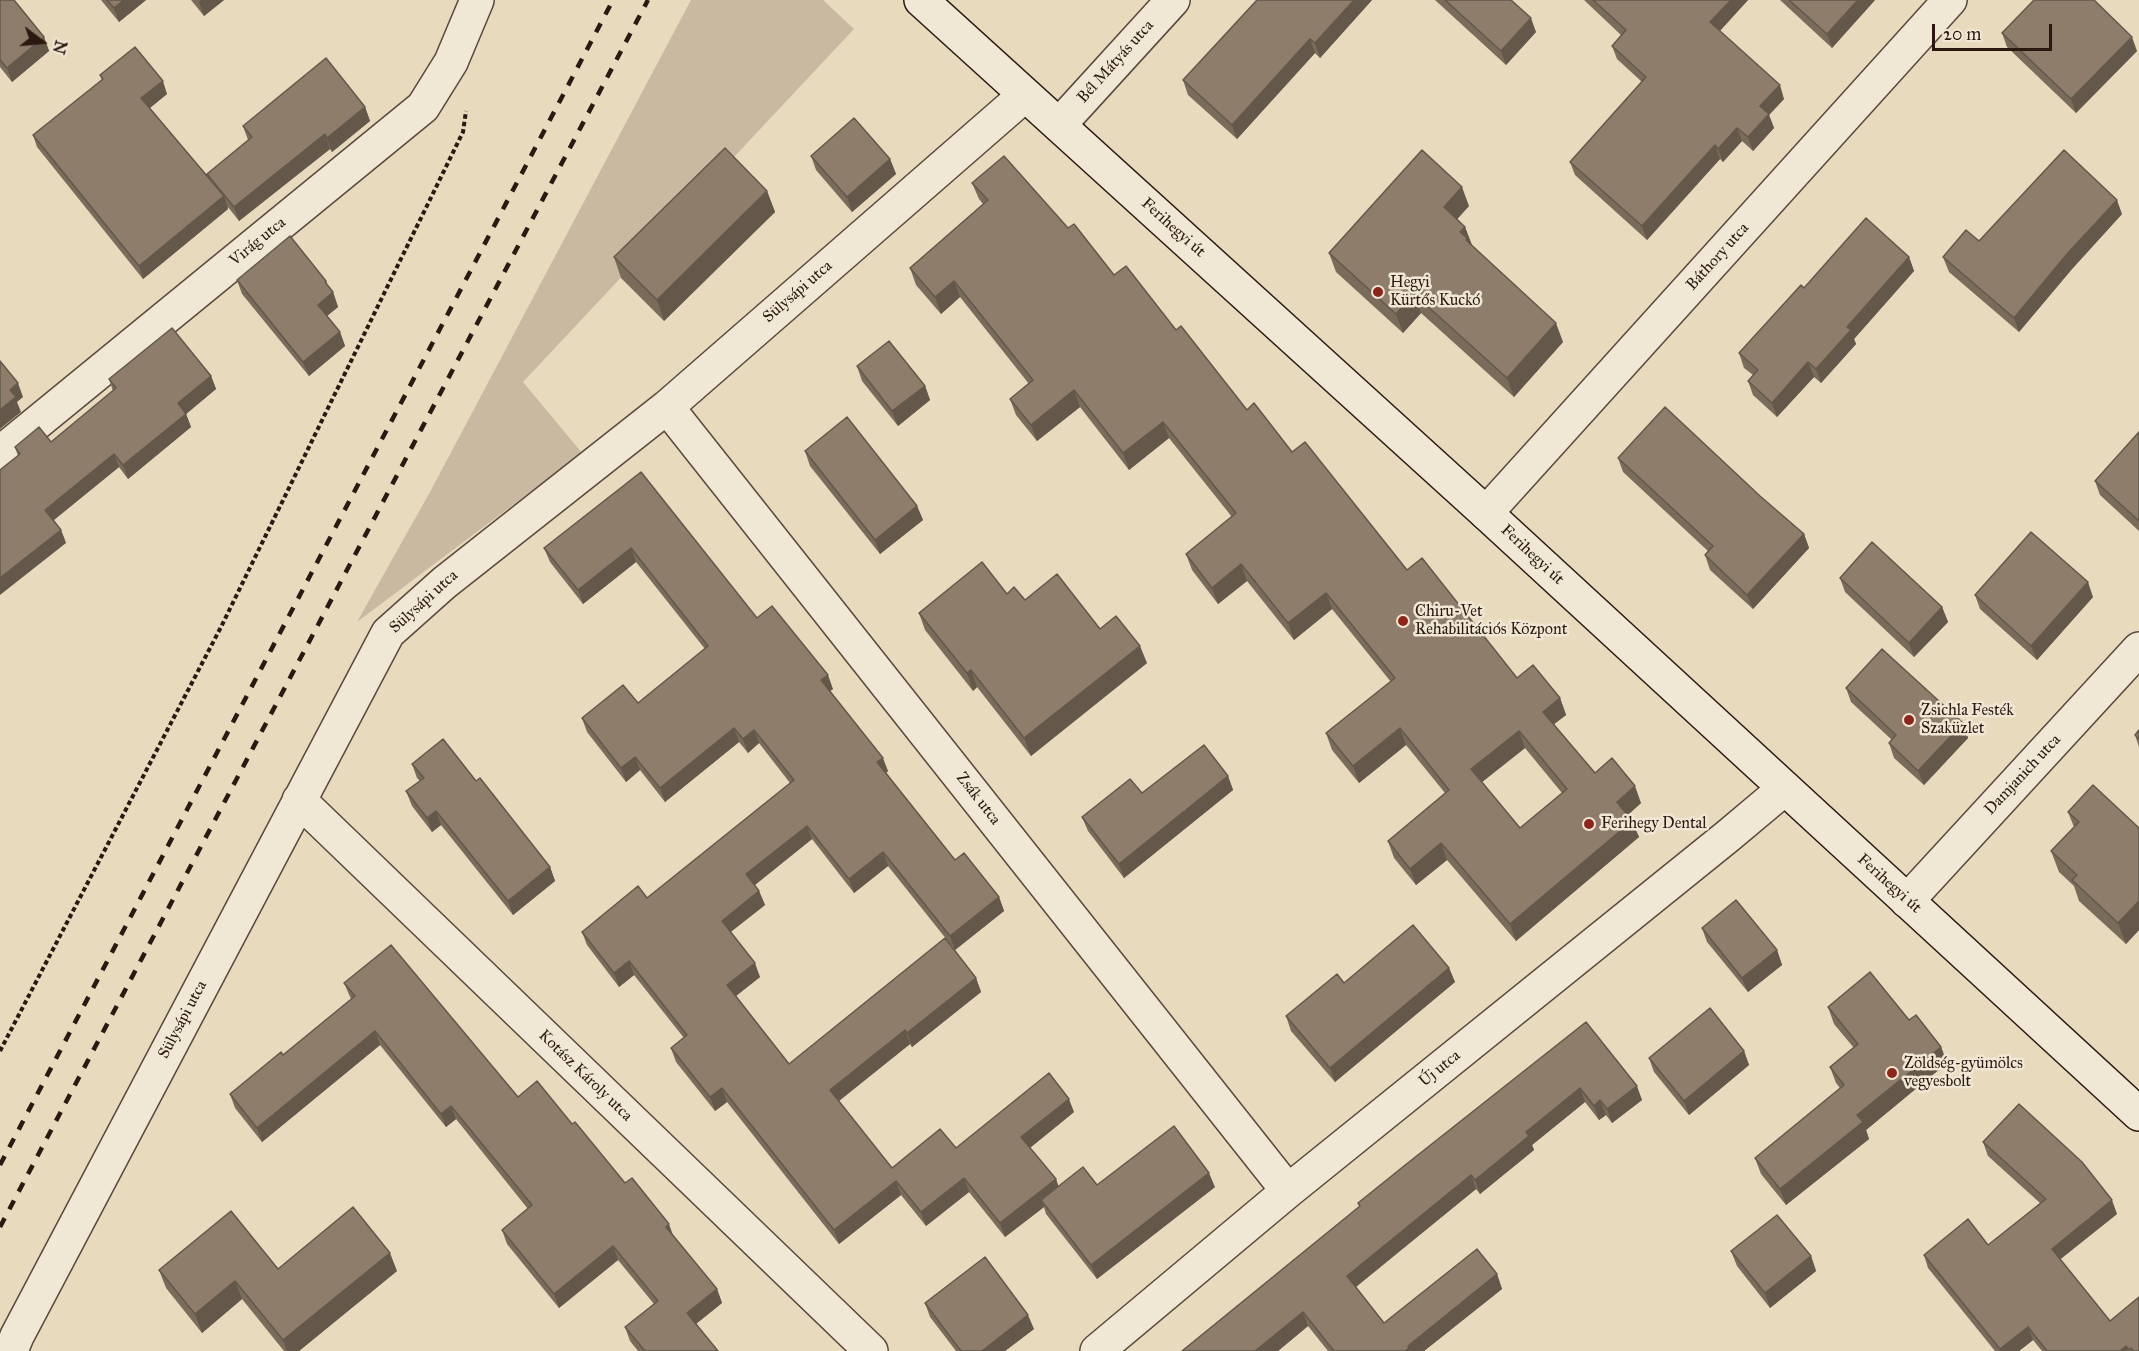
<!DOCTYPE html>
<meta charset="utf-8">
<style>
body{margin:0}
#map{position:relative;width:2139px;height:1351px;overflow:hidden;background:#e8dabd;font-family:"IM FELL Great Primer",serif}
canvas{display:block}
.north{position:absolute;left:12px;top:12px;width:60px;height:60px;-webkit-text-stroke:4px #f0e7d4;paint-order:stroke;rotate:106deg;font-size:16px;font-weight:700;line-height:24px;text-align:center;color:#2a1811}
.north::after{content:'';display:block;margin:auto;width:21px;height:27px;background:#2a1811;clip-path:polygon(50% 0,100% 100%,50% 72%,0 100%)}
.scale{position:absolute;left:1932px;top:24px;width:120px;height:27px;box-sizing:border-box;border:3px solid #2a1811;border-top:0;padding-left:8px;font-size:18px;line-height:21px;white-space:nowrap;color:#2a1811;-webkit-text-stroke:4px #f0e7d4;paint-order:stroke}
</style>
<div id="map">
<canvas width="2139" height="1351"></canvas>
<div class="north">N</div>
<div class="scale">20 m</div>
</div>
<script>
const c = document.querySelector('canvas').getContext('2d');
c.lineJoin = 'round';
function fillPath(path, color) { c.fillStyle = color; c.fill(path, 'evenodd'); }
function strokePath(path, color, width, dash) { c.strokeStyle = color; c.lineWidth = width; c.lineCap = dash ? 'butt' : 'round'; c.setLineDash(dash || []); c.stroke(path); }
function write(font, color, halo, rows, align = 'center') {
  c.font = font + ' "IM FELL Great Primer",serif'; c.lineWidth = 5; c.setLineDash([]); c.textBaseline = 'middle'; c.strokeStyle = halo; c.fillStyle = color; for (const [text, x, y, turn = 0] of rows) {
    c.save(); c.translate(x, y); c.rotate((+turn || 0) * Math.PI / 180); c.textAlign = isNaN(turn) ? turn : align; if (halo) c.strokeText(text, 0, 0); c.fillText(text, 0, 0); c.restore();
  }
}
const green = new Path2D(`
 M691,0H823L854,29L523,382L582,453L357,622L430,492Z`);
const path = new Path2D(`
 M0,1051L221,627L463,132L466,111`);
const street = new Path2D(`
 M1059,125L1173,0
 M667,407L1288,1191
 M0,453L423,107L451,62L477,0
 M1486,513L1950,0
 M299,800L871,1351
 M1907,901L2139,649
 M11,1351L17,1336L388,633L444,583L667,407L1025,95
 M1097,1351L1288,1191L1728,836L1784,789`);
const secondary = new Path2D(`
 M921,0L1486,513L2139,1114`);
const rail = new Path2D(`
 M0,1165L613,0
 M0,1227L648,0`);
const wall = new Path2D(`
 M0,0L44,37L49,51L12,82L0,67Z
 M101,0H146L119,22Z
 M191,0H224L204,16Z
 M1372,0L1320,58L1315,53L1237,139L1188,95L1183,80Z
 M1435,0H1511L1536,32L1506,65Z
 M1584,0H1748L1720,31L1784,99L1769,115L1774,128L1753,151L1742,141L1723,162L1720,159L1647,240L1575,175L1570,162L1642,82L1617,59L1612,46L1621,35Z
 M1780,0H1875L1832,48Z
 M2002,33L2137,51L2076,113L2007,47Z
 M100,75L167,94L150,108L209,179L207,174L248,140L243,126L365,107L370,121L332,152L330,149L239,221L228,207V209L143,279L37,147L33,135L102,80Z
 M811,156L890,159L896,174L852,212L816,170Z
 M972,183L1068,228L1114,275L1176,330L1247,410L1292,452L1407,570L1517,678L1560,698L1566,715L1554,724L1595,773L1641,803L1628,815L1639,837L1516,941L1447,860L1416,885L1394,858L1388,841L1445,793L1406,745L1359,783L1332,750L1326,733L1391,682L1332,609L1294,640L1247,581L1218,604L1192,570L1186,554L1232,517L1169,438L1129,470L1080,407L1037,441L1016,415L1010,399L1029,384L960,297L941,314L916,285L910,268L983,204L979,199ZM1525,748L1562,793L1520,828L1482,782Z
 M767,191L775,212L664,321L621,278L614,257Z
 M1469,206L1457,219L1465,227L1472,246L1563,342L1514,397L1421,313L1403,333L1336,272L1329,253Z
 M2122,214L2072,269L2019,332L1949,272L1943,257L1979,241Z
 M1909,257L1914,271L1854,339L1856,344L1821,383L1814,377L1777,417L1753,395L1748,381L1753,375L1744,368L1739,353L1804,288Z
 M237,280L326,281L328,287L333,292L338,307L327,316L340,332L345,346L309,376L242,294Z
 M857,366L925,386L930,400L898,426L862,381Z
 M211,376L216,389L186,414L191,427L128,479L119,467L54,520L61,530L66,543L18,456L15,447L51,442L113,391L109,379Z
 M2139,432V531L2100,495L2095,481Z
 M805,451L917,506L923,520L880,554L810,466Z
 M1618,458L1760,496L1804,534L1809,548L1753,609L1710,570L1705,555L1708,551L1623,472Z
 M641,472L757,618L833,689L830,691L888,771L886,773L955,860L999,897L1004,911L955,950L888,866L854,893L812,839L755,885L759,891L765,905L730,932L760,977L736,996L789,1064L976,978L981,992L912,1047L910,1044L839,1101L892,1168L1074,1112L1030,1148L1056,1179L1058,1187L1097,1185L1215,1187L1097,1279L1046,1214L1044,1207L1005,1237L969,1192L926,1226L901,1195L839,1244L727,1102L715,1111L676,1062L671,1048L684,1038L634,975L619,987L587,945L582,932L647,898L790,783L759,743L748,753L739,742L665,802L640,770L626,782L587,732L582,718L638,703L705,649L636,562L583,604L550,562L544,548Z
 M1840,578L1942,607L1948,622L1914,657L1845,592Z
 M1007,594L1100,629L1147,663L1031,756L977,687L973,691L925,630L919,613Z
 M1975,595L2093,597L2037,660L1980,609Z
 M1846,688L1963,723L1968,738L1924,785L1894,758L1889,743L1892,740L1851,702Z
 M2139,730V747L2135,735Z
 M412,764L476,781L550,867L555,881L513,915L441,825L432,832L412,806L406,791L420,781L417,778Z
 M1228,776L1233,790L1124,878L1088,831L1082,817L1142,793Z
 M2068,812L2139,828V930L2126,944L2079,901L2074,886L2059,872L2051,851L2074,827Z
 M1702,928L1777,950L1782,965L1748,992L1707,942Z
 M1449,968L1455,982L1335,1082L1291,1031L1286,1016L1344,983Z
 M344,983L518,1097L572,1124L674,1237L717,1289L722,1303L696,1324L718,1351H638L630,1341L625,1327L654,1304L618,1260L559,1308L507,1244L502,1230L528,1209L456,1119L446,1127L380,1045L262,1142L235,1108L230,1094L283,1055L351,999Z
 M1828,1007L1909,1020L1941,1047L1947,1063L1866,1130L1869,1139L1786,1205L1761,1174L1755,1158L1840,1088L1836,1083L1830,1067L1854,1048L1834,1024Z
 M1586,1022L1642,1100L1612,1123L1606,1115L1599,1120L1585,1102L1532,1145L1534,1150L1480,1194L1476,1189L1356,1287L1384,1323L1497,1274L1502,1289L1424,1351H1328L1308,1326L1278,1351H1182L1360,1206L1358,1203Z
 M1744,1051L1749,1065L1689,1115L1654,1072L1649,1058Z
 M1983,1142L2117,1214L2060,1259L2110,1321L2139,1351H2042L2033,1340L2019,1351H1995L1928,1268L1924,1255L1988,1245L2040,1203L1988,1156Z
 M1731,1251L1811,1256L1816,1271L1770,1308L1737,1266Z
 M278,1269L397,1271L299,1351H284L242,1299L202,1333L166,1288L159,1270Z
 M925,1303L1034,1329L1005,1351H956L930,1317Z`);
const shadedWall = new Path2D(`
 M124,0H146L119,22L114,8Z
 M201,0H224L204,16L199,2Z
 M1354,0H1372L1320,58L1315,43Z
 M1731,0H1748L1715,36L1710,22Z
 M1858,0H1875L1832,48L1827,34Z
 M1531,18L1536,32L1506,65L1501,51Z
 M44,37L49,51L12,82L7,68Z
 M2132,37L2137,51L2076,113L2071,99Z
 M1310,39L1315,53L1237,139L1232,125Z
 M163,81L167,94L146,111L141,98Z
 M1780,85L1784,99L1769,115L1774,128L1753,151L1748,137L1760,106Z
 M365,107L370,121L332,152L327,138Z
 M1737,128L1742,141L1723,162L1718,149Z
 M325,134L330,149L239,221L234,207Z
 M1715,145L1720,159L1647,240L1642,226Z
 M890,159L896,174L852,212L847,197Z
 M1462,187L1469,206L1451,226L1444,207Z
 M767,191L775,212L664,321L657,300Z
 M224,196L228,209L143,279L139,266Z
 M2117,200L2122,214L2072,269L2019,332L2014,318L2067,254Z
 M1465,227L1472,245L1471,247L1460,232Z
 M1909,257L1914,271L1854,339L1856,344L1821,383L1816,369L1847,327Z
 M326,281L331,294L333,292L338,307L323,319L318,305L325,282Z
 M954,281L960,297L941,314L935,297Z
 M1414,294L1421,313L1403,333L1396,314Z
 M1556,323L1563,342L1514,397L1507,378Z
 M340,332L345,346L309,376L303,362Z
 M1808,362L1814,377L1777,417L1772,403Z
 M211,376L216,389L186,414L191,427L128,479L123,465L178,403Z
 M18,383L23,397L17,402L21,412L0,429V410L10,390Z
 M925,386L930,400L898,426L892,411Z
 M1074,390L1080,407L1037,441L1031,425Z
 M1163,422L1169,438L1129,470L1123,453Z
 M114,454L119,467L50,523L45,510Z
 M917,506L923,520L880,554L875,540Z
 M61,530L66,543L0,595V578Z
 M1804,534L1809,548L1753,609L1747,595Z
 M631,548L636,562L583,604L578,590Z
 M1241,564L1247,581L1218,604L1212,588Z
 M2088,582L2093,597L2037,660L2031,646Z
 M1326,593L1332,609L1294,640L1288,623Z
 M1942,607L1948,622L1914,657L1909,643Z
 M1140,646L1147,663L1031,756L1024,738Z
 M971,670L977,687L973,691L967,673Z
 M828,675L833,689L826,694L821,680Z
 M1560,698L1566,715L1549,728L1543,712Z
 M1963,723L1968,738L1924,785L1918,771Z
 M734,728L739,742L665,802L660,788Z
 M1400,728L1406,745L1359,783L1353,766Z
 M754,730L759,743L748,753L743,739Z
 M1519,731L1525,748L1477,786L1471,769Z
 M635,757L640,770L626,782L621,768Z
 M883,758L888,771L882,776L877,762Z
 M1228,776L1233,790L1124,878L1119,864Z
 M1635,786L1641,803L1623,819L1617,802Z
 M436,811L441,825L432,832L427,818Z
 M1632,821L1639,837L1516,941L1510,924Z
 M807,826L812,839L751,888L746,874Z
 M1441,843L1447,860L1416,885L1410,869Z
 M883,852L888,866L854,893L849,879Z
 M550,867L555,881L513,915L508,901Z
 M759,891L765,905L727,935L722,921Z
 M999,897L1004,911L955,950L950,936Z
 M2139,901V930L2126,944L2118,923Z
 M1777,950L1782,965L1748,992L1742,978Z
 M629,961L634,975L619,987L614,973Z
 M755,963L760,977L732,999L727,985Z
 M1449,968L1455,982L1335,1082L1330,1068Z
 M976,978L981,992L912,1047L907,1033Z
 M905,1030L910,1044L835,1104L830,1090Z
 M375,1031L380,1045L262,1142L257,1128Z
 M1941,1047L1947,1063L1866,1130L1869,1139L1786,1205L1780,1189L1857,1115Z
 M1744,1051L1749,1065L1689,1115L1684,1101Z
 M1637,1086L1642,1100L1612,1123L1607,1109Z
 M722,1088L727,1102L715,1111L710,1097Z
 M1580,1088L1585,1102L1532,1145L1534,1150L1480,1194L1475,1180L1526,1132Z
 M1069,1099L1074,1112L1026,1151L1021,1137Z
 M1600,1100L1606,1115L1599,1120L1594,1106Z
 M451,1106L456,1119L446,1127L441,1114Z
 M1209,1173L1215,1187L1097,1279L1091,1265Z
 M1471,1175L1476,1189L1352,1290L1347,1276Z
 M964,1178L969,1192L926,1226L921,1212Z
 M1056,1179L1061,1193L1041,1200L1044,1207L1005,1237L1000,1223Z
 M896,1181L901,1195L839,1244L834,1230Z
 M2112,1200L2117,1214L2057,1262L2052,1249Z
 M669,1224L674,1238L666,1227Z
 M613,1246L618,1260L559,1308L554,1294Z
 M390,1253L397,1271L299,1351H287L283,1340Z
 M1811,1256L1816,1271L1770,1308L1765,1293Z
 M1497,1274L1502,1289L1424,1351H1405L1408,1346Z
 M235,1281L242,1299L202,1333L195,1314Z
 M717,1289L722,1303L692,1327L687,1313Z
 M1303,1312L1308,1326L1278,1351H1255Z
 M1028,1315L1034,1329L1005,1351H982Z
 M2028,1327L2033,1340L2019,1351H2000V1349Z
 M2126,1346L2128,1351H2120Z`);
const building = new Path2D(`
 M0,0H14L44,37L7,68L0,60Z
 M107,0H124L114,8Z
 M1257,0H1354L1315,43L1310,39L1232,125L1183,80Z
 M1445,0H1511L1531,18L1501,51Z
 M1593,0H1731L1710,22L1780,85L1760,106L1769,114L1748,137L1737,128L1718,149L1715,145L1642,226L1570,162L1646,77L1612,46L1626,30Z
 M1789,0H1858L1827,34Z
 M2034,0H2094L2132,37L2071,99L2002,33Z
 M135,47L163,81L141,98L224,196L139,266L33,135L103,79L100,75Z
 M326,58L365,107L327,138L325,134L234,207L207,174L252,137L243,126Z
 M854,118L890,159L847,197L811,156Z
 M725,148L767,191L657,300L614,257Z
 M1422,150L1462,187L1444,207L1465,227L1460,232L1467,238L1466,240L1556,323L1507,378L1414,294L1396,314L1329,253Z
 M2064,150L2117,200L2067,254L2014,318L1943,257L1966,230L1979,241Z
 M1004,156L1068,228L1074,224L1114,275L1126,266L1176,330L1181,326L1247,410L1254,403L1292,452L1305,442L1407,570L1422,558L1517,678L1533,665L1560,698L1543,712L1595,773L1612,758L1635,786L1617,802L1632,821L1510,924L1441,843L1410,869L1388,841L1449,790L1400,728L1353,766L1326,733L1395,678L1326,593L1288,623L1241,564L1212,588L1186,554L1236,513L1163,422L1123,453L1074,390L1031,425L1010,399L1033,380L954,281L935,297L910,268L988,200L972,183ZM1519,731L1567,789L1520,828L1471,769Z
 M1866,218L1909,257L1847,327L1851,330L1816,369L1808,362L1772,403L1748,381L1758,370L1739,353L1801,285L1804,288Z
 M290,236L326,281L325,282L333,292L318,305L340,332L303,362L237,280Z
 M172,328L211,376L178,403L186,414L123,465L114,454L45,510L61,530L0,578V470L20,454L15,447L39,427L51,442L116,388L109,379Z
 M889,341L925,386L892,411L857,366Z
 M0,361L18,383L10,390L16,397L0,410Z
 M1665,407L1760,496L1804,534L1747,595L1705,555L1713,546L1618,458Z
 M847,417L917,506L875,540L805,451Z
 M2139,432V521L2095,481Z
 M641,472L757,618L772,606L828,675L821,680L883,758L877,762L955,860L964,853L999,897L950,936L883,852L849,879L807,826L746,874L759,891L722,921L755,963L727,985L789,1064L945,938L976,978L907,1033L905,1030L830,1090L892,1168L940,1129L956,1148L1049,1073L1069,1099L1021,1137L1056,1179L1000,1223L964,1178L921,1212L896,1181L834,1230L722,1088L710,1097L671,1048L687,1035L629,961L614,973L582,932L638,886L647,898L794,780L754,730L743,739L734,728L660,788L635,757L621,768L582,718L623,685L638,703L708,646L631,548L578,590L544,548Z
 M2031,532L2088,582L2031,646L1975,595Z
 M1872,542L1942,607L1909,643L1840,578Z
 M982,562L1007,594L1014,587L1025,600L1057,574L1100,629L1116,616L1140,646L1024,738L971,670L967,673L919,613Z
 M1882,649L1963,723L1918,771L1889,743L1896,735L1846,688Z
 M2139,730V739L2135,735Z
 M443,739L476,781L480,778L550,867L508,901L436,811L427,818L406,791L424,778L412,764Z
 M1204,745L1228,776L1119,864L1082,817L1130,779L1142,793Z
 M2093,785L2139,828V901L2118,923L2072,880L2077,875L2051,851L2079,822L2068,812Z
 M1736,900L1777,950L1742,978L1702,928Z
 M1413,925L1449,968L1330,1068L1286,1016L1337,974L1344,983Z
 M391,945L518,1097L537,1081L572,1124L575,1122L625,1183L632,1178L669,1224L666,1227L717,1289L687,1313L718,1351H645L625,1327L658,1301L613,1246L554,1294L502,1230L532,1205L451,1106L441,1114L375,1031L257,1128L230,1094L281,1052L283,1055L355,996L344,983Z
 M1870,972L1909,1020L1916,1015L1941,1047L1857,1115L1863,1122L1780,1189L1755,1158L1844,1085L1830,1067L1858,1044L1828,1007Z
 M1710,1008L1744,1051L1684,1101L1649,1058Z
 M1586,1022L1637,1086L1607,1109L1600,1100L1594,1106L1580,1088L1526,1132L1529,1136L1475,1180L1471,1175L1347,1276L1384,1323L1477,1249L1497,1274L1408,1346L1409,1348L1405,1351H1334L1303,1312L1255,1351H1182L1360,1206L1358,1203L1404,1166Z
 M2019,1104L2082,1162L2112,1200L2052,1249L2110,1321L2139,1297V1351H2133L2131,1348L2129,1350L2126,1346L2120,1351H2047L2028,1327L2000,1349L1924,1255L1968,1219L1988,1245L2046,1199L1983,1142Z
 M1174,1126L1209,1173L1091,1265L1041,1200L1083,1167L1097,1185Z
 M353,1207L390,1253L283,1340L235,1281L195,1314L159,1270L231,1211L278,1269Z
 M1777,1215L1811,1256L1765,1293L1731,1251Z
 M985,1257L1028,1315L982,1351H961L925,1303Z`);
const markers = [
 [1378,292,6,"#8f2418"],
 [1403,621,6,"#8f2418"],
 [1909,720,6,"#8f2418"],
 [1589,824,6,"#8f2418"],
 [1892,1073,6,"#8f2418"]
];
const streetNames = [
 ["Bél Mátyás utca",1116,62,-48],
 ["Ferihegyi út",1173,228,42],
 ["Virág utca",258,242,-39],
 ["Báthory utca",1718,257,-48],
 ["Sülysápi utca",798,292,-41],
 ["Ferihegyi út",1532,555,43],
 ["Sülysápi utca",424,602,-42],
 ["Damjanich utca",2023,775,-47],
 ["Zsák utca",978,799,52],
 ["Ferihegyi út",1889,884,42],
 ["Sülysápi utca",183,1020,-62],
 ["Új utca",1440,1069,-39],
 ["Kotász Károly utca",585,1076,44]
];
const poiNames = [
 ["Hegyi",1390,283],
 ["Kürtős Kuckó",1390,301],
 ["Chiru-Vet",1415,612],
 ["Rehabilitációs Központ",1415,630],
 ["Zsichla Festék",1921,711],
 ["Szaküzlet",1921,729],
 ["Ferihegy Dental",1601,824],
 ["Zöldség-gyümölcs",1904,1064],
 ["vegyesbolt",1904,1082]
];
fillPath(green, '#c8b9a0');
strokePath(street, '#5a483c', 36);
strokePath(secondary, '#2a1811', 36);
strokePath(path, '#2a1811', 4, [4.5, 3]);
strokePath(street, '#f0e7d4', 33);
strokePath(secondary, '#f0e7d4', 33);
strokePath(rail, '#2a1811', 4.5, [10, 10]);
fillPath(wall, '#796c5b');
fillPath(shadedWall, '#63584a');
fillPath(building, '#8d7d6a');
strokePath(building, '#63584a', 1.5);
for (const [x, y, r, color] of markers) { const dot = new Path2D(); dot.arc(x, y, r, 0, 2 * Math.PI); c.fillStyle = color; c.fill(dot); strokePath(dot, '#f0e7d4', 2); }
write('16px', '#2a1811', '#f0e7d4', streetNames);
write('16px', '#2a1811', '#f0e7d4', poiNames, 'left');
</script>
